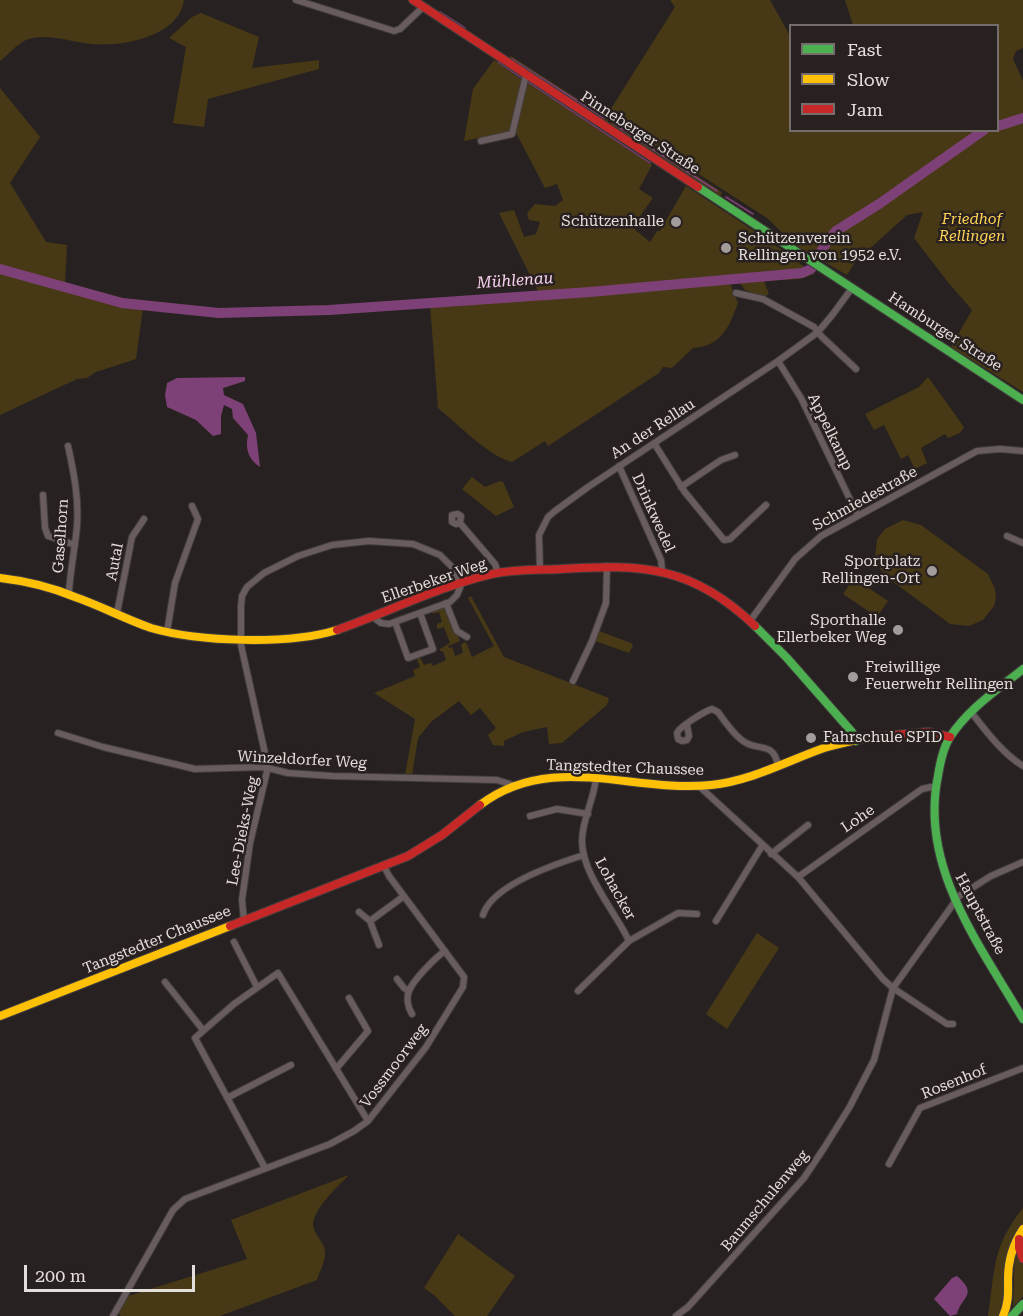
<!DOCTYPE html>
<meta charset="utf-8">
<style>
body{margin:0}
#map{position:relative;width:1023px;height:1316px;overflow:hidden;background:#272221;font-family:"Roboto Serif",serif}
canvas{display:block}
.legend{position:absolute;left:789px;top:24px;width:210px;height:108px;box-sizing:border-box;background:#29211f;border:2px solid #746d6b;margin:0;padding:8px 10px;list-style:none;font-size:18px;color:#e4dedd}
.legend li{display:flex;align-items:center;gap:12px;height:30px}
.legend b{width:30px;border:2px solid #746d6b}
.scale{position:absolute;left:24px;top:1265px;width:171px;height:27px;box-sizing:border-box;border:3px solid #e4dedd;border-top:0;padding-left:8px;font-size:18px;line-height:21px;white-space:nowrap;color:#e4dedd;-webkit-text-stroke:4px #29211f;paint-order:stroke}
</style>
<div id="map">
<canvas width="1023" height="1316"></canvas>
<ul class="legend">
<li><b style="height:8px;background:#4caf50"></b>Fast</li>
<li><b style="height:8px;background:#ffc107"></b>Slow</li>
<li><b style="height:8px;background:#c62828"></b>Jam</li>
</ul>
<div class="scale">200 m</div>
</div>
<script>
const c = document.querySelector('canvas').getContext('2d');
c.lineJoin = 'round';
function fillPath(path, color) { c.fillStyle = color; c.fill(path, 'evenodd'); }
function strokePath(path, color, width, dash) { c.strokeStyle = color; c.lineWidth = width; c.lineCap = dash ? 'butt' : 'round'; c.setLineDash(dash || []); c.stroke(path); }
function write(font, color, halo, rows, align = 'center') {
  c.font = font + ' "Roboto Serif",serif'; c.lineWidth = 5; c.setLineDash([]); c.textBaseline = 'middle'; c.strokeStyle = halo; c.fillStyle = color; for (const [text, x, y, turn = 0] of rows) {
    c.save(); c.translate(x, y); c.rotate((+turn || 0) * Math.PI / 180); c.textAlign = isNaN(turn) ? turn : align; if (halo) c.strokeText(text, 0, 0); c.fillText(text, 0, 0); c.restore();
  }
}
const green = new Path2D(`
 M0,0H184C179,37 122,47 91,44C72,42 44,32 26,40C17,44 8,55 0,61Z
 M670,0H770L790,36V130H998V26L853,25L845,0H1023V48L1016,51L1013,59L1023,81V392L951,347L972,310L947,281L914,238L923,212L907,215L855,262L847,275L795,245L767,218L607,115L675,7Z
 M201,13L259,37L252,68L319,60V69L208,99L204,127L173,123L186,47L169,38L192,17Z
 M511,56L609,119L608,122L509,58Z
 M494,60L522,80L510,132L464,141L473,89Z
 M528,83L652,165L639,189L653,198L632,227L650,242L657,231H660L686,186L771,242L814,274L800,279L764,281L769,294L764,297L745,290L740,283H730L738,303C729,327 722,346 693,348L672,368L663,367L659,373L548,446L545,441L512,462C488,456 458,424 438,408L430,305L651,290L650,285L539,293L499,213L514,210L524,237L536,234L540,222L529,220L527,213L535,204L555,206L563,200L557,184L545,188L515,131Z
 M0,88L40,137L10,183L46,242L67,245L65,283L142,303L143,308L136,359L96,372L87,378L77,379L0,415Z
 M612,121L722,192L721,195L717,196L609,124Z
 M928,377L964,427L960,433L948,438L945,434L921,448L927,463L915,469L908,455L901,459L884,425L874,430L865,414L919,387Z
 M472,477L485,487L500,481L503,482L514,507L496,516L462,489Z
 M903,520L921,525L988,574L995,589L996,598L994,606L983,620L969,626L950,624L884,575L875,559L877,539L885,529Z
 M854,578L888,601L877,617L843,594Z
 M471,596L504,657L609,698L607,705L562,743L549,744L547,727L523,732L504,741V746L493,745L488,735L496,728L480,708L471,715L459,701L432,721L418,738L412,775H405L415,719L374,693L415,676L413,670L420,667L417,659L410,662L409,659L419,656L424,665L431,663L433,666L446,660L443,651H440V649L450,643L444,627L437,629V624L442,622L439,612L433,614L432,610L443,606L447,608L460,641L448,646L449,648L452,647L455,656L463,653L461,644L466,642L472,657L494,646L468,598Z
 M599,631L631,643L633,646L629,653L595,641Z
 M757,933L779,948L727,1029L706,1014Z
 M349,1175C338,1186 313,1209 313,1225C314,1233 321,1240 324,1247C328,1257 320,1270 317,1280L220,1316H121L118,1313L128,1296L247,1259L231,1220Z
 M1023,1208V1224L1016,1234L1006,1301L1000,1316H988C995,1270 992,1246 1023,1208Z
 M458,1234L515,1276L487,1316H455L434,1295L424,1288Z
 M1015,1250L1023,1263V1296L1013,1307Z`);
const water = new Path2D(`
 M245,377V381L223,388L224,395L243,404L256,433L260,467C248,459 245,449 248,435L233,418L232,409L224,405L221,416V434L213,436L196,420L167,407L165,395L167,383L177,378Z
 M957,1276C979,1295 961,1297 957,1314L950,1316L934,1299L952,1278Z`);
const stream = new Path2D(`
 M440,12L465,28
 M512,59L604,118
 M498,62L523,79
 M528,82L650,163
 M614,124L717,191
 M726,197L753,214
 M816,254L820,255`);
const river = new Path2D(`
 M998,126L1023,118
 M0,269L122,303L219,313L329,310L590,292L802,273L811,269L828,240L836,231L879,204L984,130`);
const street = new Path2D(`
 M296,0L394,31L400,29L423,7
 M481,141L512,134L526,75
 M736,293L763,299L814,327L821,336L856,369
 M778,361L801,398L858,516
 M654,443L684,491L724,540L730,539L766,505
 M68,446C74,473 79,499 77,526C75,549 70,571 69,593
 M619,466L661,560L662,570
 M681,487L721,460L735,455
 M43,495L45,528L48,536L75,545
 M460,523L456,524L452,522V515L458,514L461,516L460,523L495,564L498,573
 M1007,536L1023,543
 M540,570L539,535L548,517L555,511L588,487L778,361L818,332L833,314L852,288
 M446,603L457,631L467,637
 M117,613L132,537L144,519
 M750,621L795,559L821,536L977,451L1000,449L1023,451
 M395,622L408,658L433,649L420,613
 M167,632L175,583L198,519L192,506
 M573,681L592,641L606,603L607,566
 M971,712C986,731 1002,753 1023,766
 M687,725L689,736L687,740L682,741L678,739C678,737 677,735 677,733C679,727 705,711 712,709L718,712C725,722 733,734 743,741C757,752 774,740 778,766
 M58,733L103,747L195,769L264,767L288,773L332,776L497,780L513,785
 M699,786L798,877L883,979L893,988L947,1024H953
 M530,816L557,809L588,814
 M771,854L808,825
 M798,877L922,789L931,787L935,789
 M359,912L370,921L404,896
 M483,915C492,885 555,864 584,855
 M244,921L242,900L250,843L268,767L241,645V607L242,596L247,587L264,573L298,556L332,545L369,541L413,544L440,555L452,567L461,585L457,595L450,602L389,624L381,623L373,617
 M370,921L379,945
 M716,921L762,846
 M629,941L678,913L697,914
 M234,942L257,987
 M397,979L404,988L409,991
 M165,982L203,1030
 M578,991L629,941C615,911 582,874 582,841C582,819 594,800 596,778
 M412,1014C408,1008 406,998 409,991C413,980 436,957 445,951
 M336,1069L368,1031L349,998
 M227,1098L291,1065
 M889,1164L920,1108L1023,1068
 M265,1168L195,1038L234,1004L278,973L368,1121
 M113,1316L173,1210L185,1199L330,1144L354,1131L368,1121L426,1047L463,987L464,977L389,876L384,866
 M676,1316L688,1307L804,1178L824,1148L849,1108L874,1060L893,988L959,896L991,876L1023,862`);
const fast = new Path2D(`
 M698,187L1023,400
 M755,626L787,658L852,732L856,741
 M1023,669C997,690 968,709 950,737C943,748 940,763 938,776C919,867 980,945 1023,1019
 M1012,1316L1023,1304`);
const slow = new Path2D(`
 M0,578C26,581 51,587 75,597C101,606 125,619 151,628C199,642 289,645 337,630
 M480,805C551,751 632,793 711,785C751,781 787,761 824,748C840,743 856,740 873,737
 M0,1016L230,926
 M1003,1316C1009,1303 1008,1292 1008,1279C1008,1260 1013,1244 1023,1229`);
const jam = new Path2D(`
 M413,0L698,187
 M337,630C388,612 440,586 492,574C515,569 538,570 561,569C643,564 693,566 755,626
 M873,737L928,732L950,737
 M230,926L408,856L442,835L480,805
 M1019,1239V1248L1023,1259`);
const markers = [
 [676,222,6,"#a29c9b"],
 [726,248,6,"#a29c9b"],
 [932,571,6,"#a29c9b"],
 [898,630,6,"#a29c9b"],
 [853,677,6,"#a29c9b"],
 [811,738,6,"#a29c9b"]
];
const streetNames = [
 ["Pinneberger Straße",640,133,33],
 ["Hamburger Straße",945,332,33],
 ["An der Rellau",653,429,-33],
 ["Appelkamp",830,432,64],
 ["Schmiedestraße",865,499,-29],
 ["Drinkwedel",653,513,66],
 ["Gaselhorn",61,536,-86],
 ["Autal",115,562,-79],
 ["Ellerbeker Weg",434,581,-19],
 ["Winzeldorfer Weg",302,760,3],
 ["Tangstedter Chaussee",625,768,2],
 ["Lohe",858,819,-35],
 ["Lee-Dieks-Weg",243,831,-79],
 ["Lohacker",615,889,61],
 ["Hauptstraße",980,914,62],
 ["Tangstedter Chaussee",157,940,-22],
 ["Vossmoorweg",394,1066,-53],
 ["Rosenhof",954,1082,-22],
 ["Baumschulenweg",765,1201,-50]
];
const parkNames = [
 ["Friedhof",972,220],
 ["Rellingen",972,237]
];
const poiNames = [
 ["Schützenhalle",664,222],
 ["Schützenverein",738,239,"left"],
 ["Rellingen von 1952 e.V.",738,256,"left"],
 ["Sportplatz",920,562],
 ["Rellingen-Ort",920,579],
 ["Sporthalle",886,621],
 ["Ellerbeker Weg",886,638],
 ["Freiwillige",865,668,"left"],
 ["Feuerwehr Rellingen",865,685,"left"],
 ["Fahrschule SPID",823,738,"left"]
];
const waterNames = [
 ["Mühlenau",515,281,-4]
];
fillPath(green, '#473915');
fillPath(water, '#7e4177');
strokePath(stream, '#7e4177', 1.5);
strokePath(river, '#7e4177', 10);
strokePath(street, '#413d3c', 8);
strokePath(fast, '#413d3c', 10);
strokePath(slow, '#413d3c', 10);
strokePath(jam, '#413d3c', 10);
strokePath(street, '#685c5f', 6);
strokePath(fast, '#4caf50', 8);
strokePath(slow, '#ffc107', 8);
strokePath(jam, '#c62828', 8);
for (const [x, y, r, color] of markers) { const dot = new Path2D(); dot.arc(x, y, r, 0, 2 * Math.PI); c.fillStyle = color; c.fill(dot); strokePath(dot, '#29211f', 2); }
write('15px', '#e4dedd', '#29211f', streetNames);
write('italic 15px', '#ffd454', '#29211f', parkNames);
write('15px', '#e4dedd', '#29211f', poiNames, 'right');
write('italic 16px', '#f7d1f1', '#29211f', waterNames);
</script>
